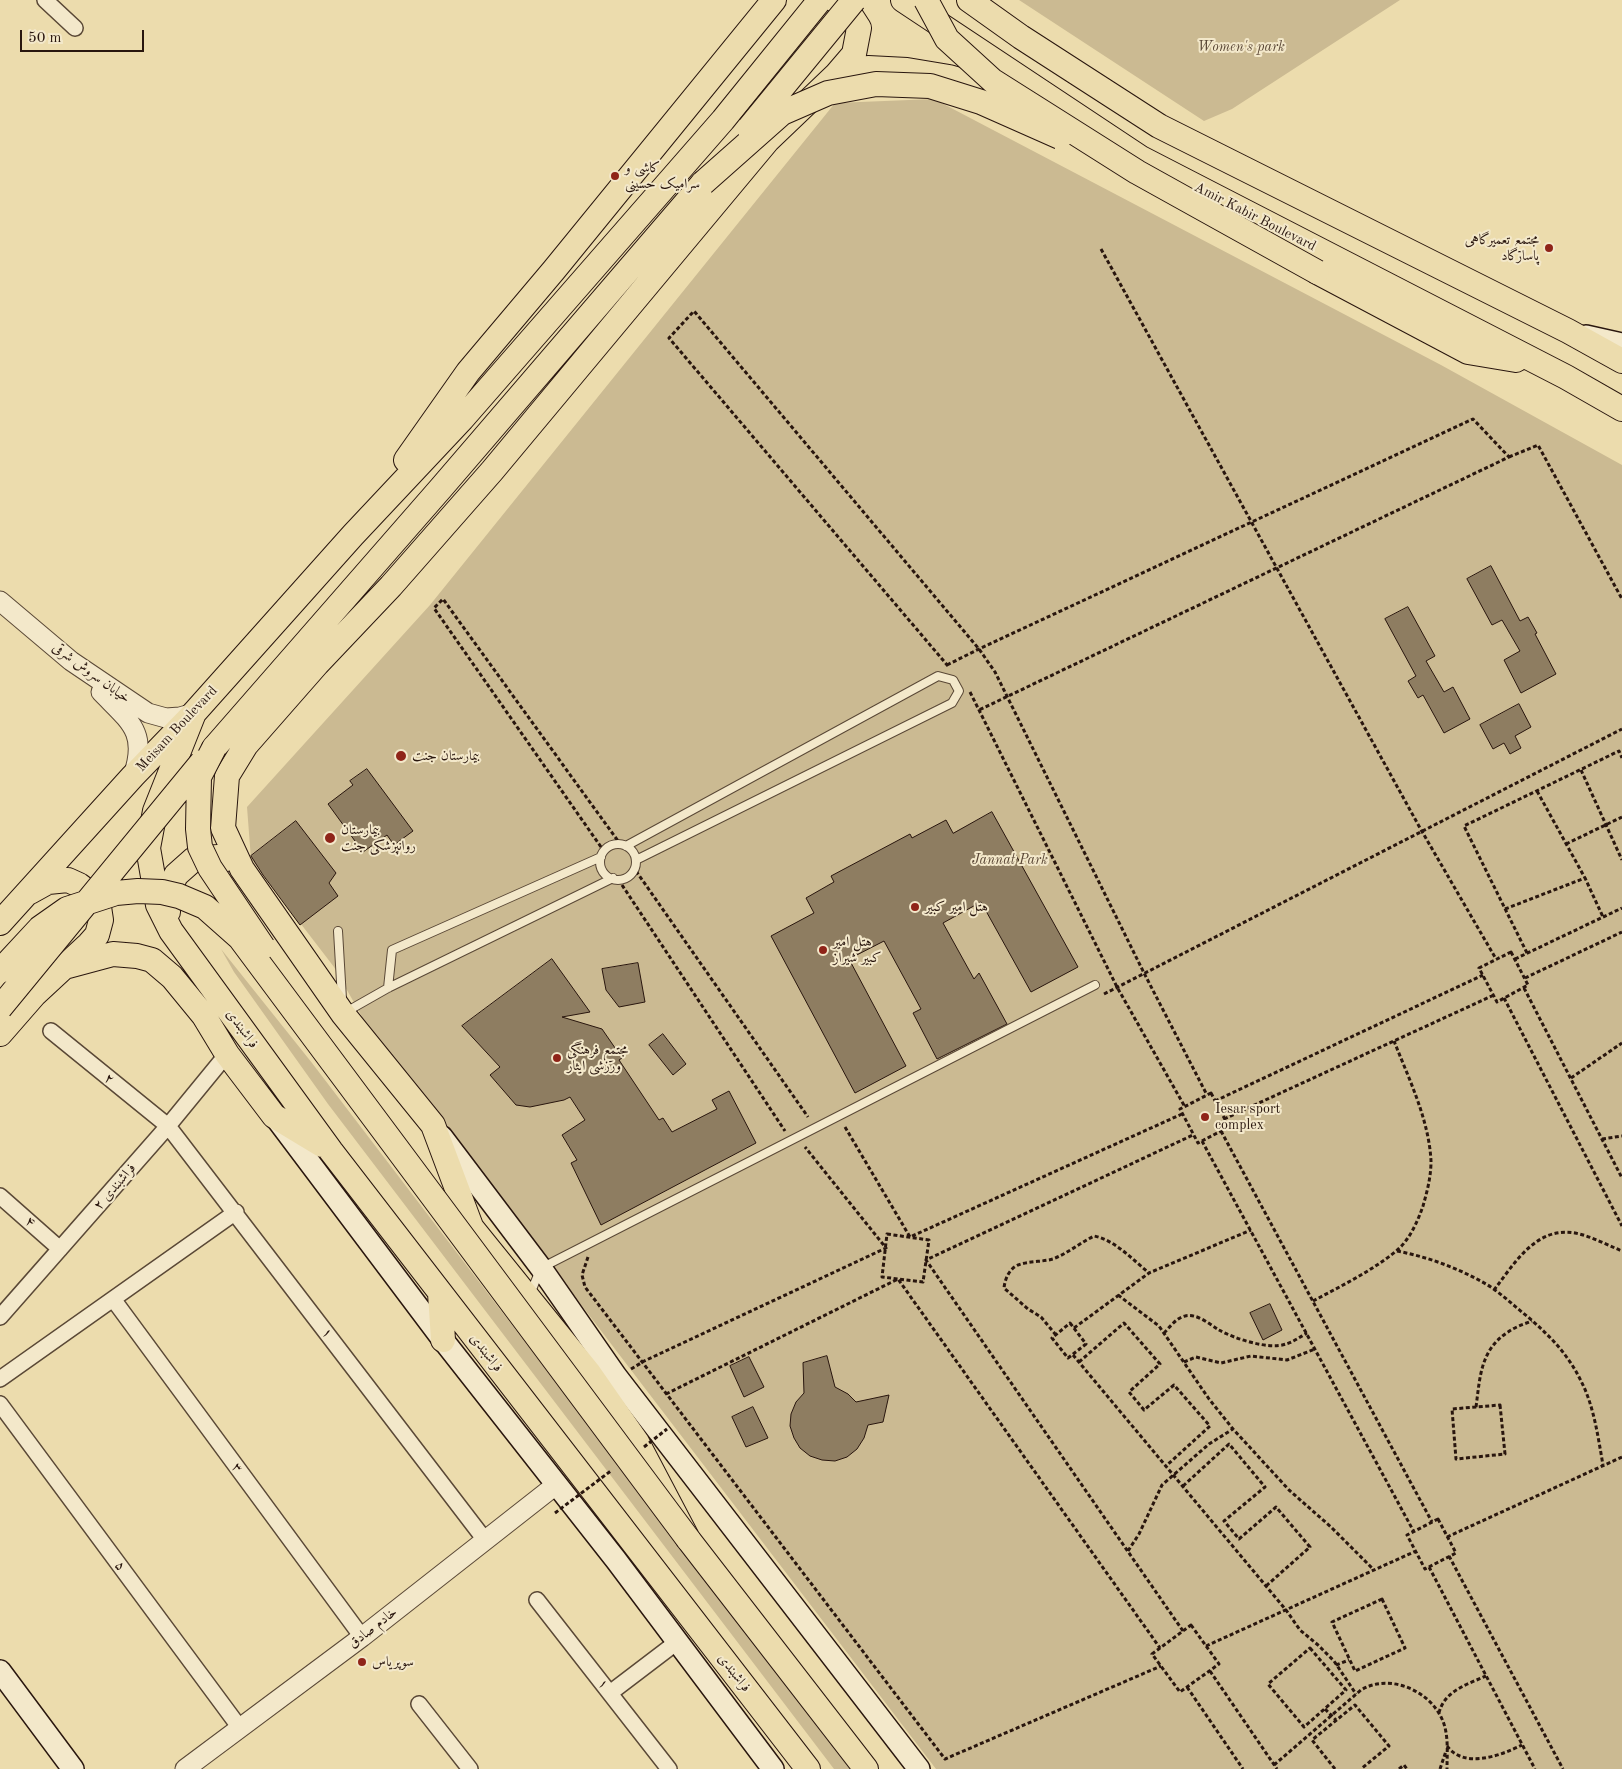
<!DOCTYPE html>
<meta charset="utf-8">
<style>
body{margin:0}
#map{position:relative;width:1622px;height:1769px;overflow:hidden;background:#ecdcad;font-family:"Old Standard TT",serif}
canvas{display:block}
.scale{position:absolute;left:20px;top:30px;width:124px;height:22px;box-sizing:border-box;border:2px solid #29160e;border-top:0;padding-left:6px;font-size:15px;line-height:18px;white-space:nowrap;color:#29160e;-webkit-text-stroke:4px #f3e8ca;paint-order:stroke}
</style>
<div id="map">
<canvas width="1622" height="1769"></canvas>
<div class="scale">50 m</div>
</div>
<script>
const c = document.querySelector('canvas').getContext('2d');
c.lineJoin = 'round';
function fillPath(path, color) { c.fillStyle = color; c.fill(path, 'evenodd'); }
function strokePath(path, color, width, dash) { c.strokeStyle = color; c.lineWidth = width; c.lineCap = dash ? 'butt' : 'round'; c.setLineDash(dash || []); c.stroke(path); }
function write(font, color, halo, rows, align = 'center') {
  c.font = font + ' "Old Standard TT",Amiri,serif'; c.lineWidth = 4; c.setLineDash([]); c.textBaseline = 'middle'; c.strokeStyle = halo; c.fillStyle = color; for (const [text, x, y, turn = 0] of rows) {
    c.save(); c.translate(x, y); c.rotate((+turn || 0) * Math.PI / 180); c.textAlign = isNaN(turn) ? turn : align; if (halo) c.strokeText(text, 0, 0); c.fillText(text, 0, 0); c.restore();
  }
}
const green = new Path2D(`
 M1019,0H1400L1232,109L1204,121Z
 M934,99L1441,365L1622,465V1769H936L365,1022L334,967L251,859L247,807L430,605L835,103Z
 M221,949L312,1063L851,1769H834L328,1104L234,972Z`);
const building = new Path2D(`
 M1491,566L1520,621L1528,617L1537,633L1535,634L1556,674L1521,693L1504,660L1520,651L1502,620L1492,625L1467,579Z
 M1408,607L1435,656L1426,661L1444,692L1453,687L1470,719L1444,733L1423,695L1418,698L1408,681L1416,676L1385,619Z
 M1519,704L1531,727L1515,736L1521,748L1510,754L1504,743L1493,749L1480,725Z
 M367,769L413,831L394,845L387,835L363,852L328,804L353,785L350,781Z
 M992,812L1078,967L1031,992L981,902L943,923L974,979L979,973L1007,1024L937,1059L913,1013L921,1009L884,941L849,959L906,1066L855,1093L771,936L814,913L806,898L834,882L831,876L910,834L912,838L946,820L953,833Z
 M296,821L336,873L329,883L338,896L300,925L263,875L251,856Z
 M552,959L590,1012L562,1017L602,1029L622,1058L619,1060L659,1120L663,1118L672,1132L717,1109L712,1100L729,1091L756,1143L601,1225L571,1163L577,1160L562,1135L585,1120L570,1097L564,1100L530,1107L516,1105L490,1075L500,1067L462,1026Z
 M638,963L645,1002L619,1007L606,990L602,969Z
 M663,1034L686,1064L673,1075L649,1045Z
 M1270,1304L1282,1330L1263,1340L1250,1313Z
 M827,1356L835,1387L848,1394L856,1402L889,1395L883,1422L868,1425L864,1438L857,1449L847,1457L835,1461L822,1460L810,1456L800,1448L794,1438L790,1426L791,1414L796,1402L804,1393L803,1363Z
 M749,1357L764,1387L744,1397L730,1366Z
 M753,1407L768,1438L746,1447L732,1417Z`);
const path = new Path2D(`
 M1101,249L1420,828L1496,959
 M1509,457L1538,445L1622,599
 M947,665L979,649L1473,419L1509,457L979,710
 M948,666L669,338L694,311L979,649L995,672L1144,973L1207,1095
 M970,692L1117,987L1185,1107
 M1581,770L1622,860
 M1537,791L1585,878
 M1566,844L1622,817
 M601,847L434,608L443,599L618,841
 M636,871L808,1117
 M622,885L785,1131
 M1505,909L1585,878L1603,917
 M1511,952L1528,985L1497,1002L1479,968Z
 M1527,953L1464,826L1619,751L1622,758
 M1515,959L1622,908
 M1525,978L1622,932
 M1524,988L1622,1178
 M1104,994L1622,729
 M1504,998L1622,1226
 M1571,1078L1622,1043
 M1211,1093L1229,1127L1198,1143L1180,1109Z
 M1215,1101L1483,975
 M1224,1119L1494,995
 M845,1127L910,1237L1182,1114
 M1221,1131L1432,1522
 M1602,1139L1622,1136
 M1202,1141L1414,1532
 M887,1234L929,1240L923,1282L882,1277Z
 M1397,1251C1428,1257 1458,1268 1486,1284C1501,1293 1514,1306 1528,1317C1550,1336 1568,1354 1581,1381C1594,1406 1598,1437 1603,1465
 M588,1257L582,1275L585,1287L945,1759L1161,1666
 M1494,1290C1514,1264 1536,1226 1575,1233C1591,1236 1607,1245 1622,1251
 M1118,1295L1159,1326L1209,1399L1233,1429L1289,1490L1331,1527L1374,1570
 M1313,1301C1341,1286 1370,1272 1395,1252C1409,1241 1417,1223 1423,1206C1427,1192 1431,1177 1431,1161C1429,1120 1409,1079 1394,1041
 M1070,1323L1086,1344L1068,1358L1052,1338Z
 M1074,1328L1149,1273L1251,1230
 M1164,1333C1170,1327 1176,1318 1185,1316C1197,1313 1209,1324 1219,1330C1235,1339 1269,1350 1286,1344C1293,1342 1300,1337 1307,1333
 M1056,1335L1041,1317L1028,1309L1004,1288C1005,1279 1009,1269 1018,1265C1028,1261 1042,1262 1053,1259C1068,1253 1080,1243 1094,1236C1115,1240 1133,1260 1149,1273
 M1073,1355L1286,1610L1300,1630L1318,1645L1334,1661L1356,1694
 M642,1362L886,1248L805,1147
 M1079,1362L1124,1323L1160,1364L1129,1392L1144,1410L1174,1385L1210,1426L1166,1466
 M1184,1362L1196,1357L1221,1363L1251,1356L1287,1360L1315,1349
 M631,1369L641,1363
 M666,1394L898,1279L1160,1648
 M1500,1405L1505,1454L1456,1459L1452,1409Z
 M1476,1407C1480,1378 1480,1350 1508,1332C1515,1327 1524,1324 1532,1321
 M1183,1486L1229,1444L1265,1487L1224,1521L1239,1539L1276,1507L1310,1547L1266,1586
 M1438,1519L1456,1553L1425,1569L1407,1535Z
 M1447,1537L1622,1457
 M1128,1551L1139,1534L1162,1485L1209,1444L1233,1429
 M1449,1556L1563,1769
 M1429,1567L1535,1769
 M1382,1599L1405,1648L1355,1671L1332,1622Z
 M1191,1625L1219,1664L1180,1692L1152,1654Z
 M1183,1631L926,1260L1193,1135
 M1206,1646L1416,1551
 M1310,1648L1346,1690L1304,1727L1268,1684Z
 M1336,1665L1349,1660
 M1210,1671L1277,1769
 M1187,1687L1243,1769
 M1325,1709L1336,1720
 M1439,1713C1444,1691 1468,1684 1486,1676
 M1447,1746C1464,1769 1500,1756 1522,1745
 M1274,1765L1361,1690C1389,1673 1429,1690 1442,1719C1449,1734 1447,1753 1447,1769
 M1335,1769L1312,1740L1355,1705L1389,1746L1361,1769
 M1399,1769L1404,1765L1407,1769
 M1440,1769L1446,1751`);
const service = new Path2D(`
 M600 862a18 18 0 1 1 36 0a18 18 0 1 1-36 0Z
 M626,846L938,676L953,680L959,691L952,703L636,860
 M338,931L342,999
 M388,988L392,950L601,857
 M344,1013L388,988L613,878
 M530,1294L541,1268L1095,985`);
const minor = new Path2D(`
 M45,0L75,28
 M51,1031L168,1126L485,1540
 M0,1196L60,1249
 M113,1299L362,1637
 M0,1317L168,1126L227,1054
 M0,1379L236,1212
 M0,1404L240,1728
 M537,1600L669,1769
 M610,1693L677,1642
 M419,1704L470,1769`);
const tertiary = new Path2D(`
 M0,601L71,661L148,713L166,718L180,717L194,713
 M101,692C130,722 148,732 133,776
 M185,1769L362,1637L557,1484`);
const secondary = new Path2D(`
 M1586,336L1622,344
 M276,1118L443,1340L616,1560L773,1769
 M442,1137L541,1268L616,1376L919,1769
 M0,1671L73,1769`);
const primary = new Path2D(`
 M835,0L848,11L859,28L854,54L836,75
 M903,0L1141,158L1566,377L1622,409
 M969,0L1021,37L1159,126L1568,331L1622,361
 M1086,131L1127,150
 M1317,272L1468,352L1516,360
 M406,460L468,372L554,270L774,0
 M194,713L155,811L148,848L158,905L171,931L331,1151L808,1769
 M214,748L441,488L703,183
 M168,912L166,897L176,875L194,859L218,857L223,860
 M0,923L133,776L194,713L353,535L462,419L723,120L820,0
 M61,968L113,954L137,956L152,960L172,977L204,1016L227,1054L274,1116L322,1145
 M0,1034L34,995L89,944L97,935L101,920L99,907L91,894L79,885L68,880L48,882L30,892
 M463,1217L589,1373L637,1442L688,1539L866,1769
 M472,1229L433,1125L343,1014L242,869L223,828L227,776L246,745L317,664L391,586L492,471L768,140L836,75L868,68L907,70L949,77L985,87L1012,99
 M440,1293L443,1340`);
const pathBridge = new Path2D(`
 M644,1447L667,1429
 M555,1513L612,1470`);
const primaryBridge = new Path2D(`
 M926,0L947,39L993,81L1137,172L1317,272
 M749,128L854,0
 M703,183L782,113L828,93L876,84L930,86L981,102L1060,137
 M214,748L199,777L198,829L200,847L210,868L263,947
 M0,971L40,928L67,909L116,893L138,891L162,892L179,896L205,907L240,938L688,1539
 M0,1008L202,762`);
const markers = [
 [615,176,5,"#8f2418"],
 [1549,248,5,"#8f2418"],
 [401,756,6,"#8f2418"],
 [330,838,6,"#8f2418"],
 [915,907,5,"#8f2418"],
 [823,950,5,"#8f2418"],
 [557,1058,5,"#8f2418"],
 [1205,1117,5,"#8f2418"],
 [362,1662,5,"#8f2418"]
];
const parkNames = [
 ["Women's park",1241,47],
 ["Jannat Park",1010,860]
];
const poiNames = [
 ["کاشی و",625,168],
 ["سرامیک حسینی",625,184],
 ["مجتمع تعمیرگاهی",1539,240,"right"],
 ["پاسارگاد",1539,256,"right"],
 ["بیمارستان جنت",412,756],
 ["بیمارستان",341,830],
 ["روانپزشکی جنت",341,846],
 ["هتل امیر کبیر",925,907],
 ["هتل امیر",833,942],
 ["کبیر شیراز",833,958],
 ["مجتمع فرهنگی",567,1050],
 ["ورزشی ایثار",567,1066],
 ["Iesar sport",1215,1109],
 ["complex",1215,1125],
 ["سوپریاس",372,1662]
];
const streetNames = [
 ["Amir Kabir Boulevard",1255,217,27],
 ["خیابان سروش شرقی",91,673,36],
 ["Meisam Boulevard",177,729,-47],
 ["فراشبندی",242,1029,54],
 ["۲",109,1079,39],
 ["۲ فراشبندی",115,1187,-49],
 ["۴",30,1222,41],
 ["۱",327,1333,53],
 ["فراشبندی",486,1353,52],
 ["۳",237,1468,54],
 ["۵",120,1566,53],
 ["خادم صادق",373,1628,-38],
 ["فراشبندی",734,1673,52],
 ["۱",603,1684,52]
];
fillPath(green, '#cbba92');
fillPath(building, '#8e7d61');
strokePath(building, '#29160e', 1);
strokePath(service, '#5a4836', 10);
strokePath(minor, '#5a4836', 18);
strokePath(tertiary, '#5a4836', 21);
strokePath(secondary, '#29160e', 24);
strokePath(primary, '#29160e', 26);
strokePath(path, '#29160e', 3, [4, 2.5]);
strokePath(service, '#f3e8ca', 8);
strokePath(minor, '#f3e8ca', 15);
strokePath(tertiary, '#f3e8ca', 19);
strokePath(secondary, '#f3e8ca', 21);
strokePath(primary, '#ecdcad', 24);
strokePath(primaryBridge, '#29160e', 26, []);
strokePath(pathBridge, '#29160e', 3, [4, 2.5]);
strokePath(primaryBridge, '#ecdcad', 24);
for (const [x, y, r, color] of markers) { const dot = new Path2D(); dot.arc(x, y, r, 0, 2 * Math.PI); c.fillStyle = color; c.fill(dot); strokePath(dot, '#f3e8ca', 2); }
write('italic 14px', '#5a4736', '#f3e8ca', parkNames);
write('14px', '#29160e', '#f3e8ca', poiNames, 'left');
write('14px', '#29160e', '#f3e8ca', streetNames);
</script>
